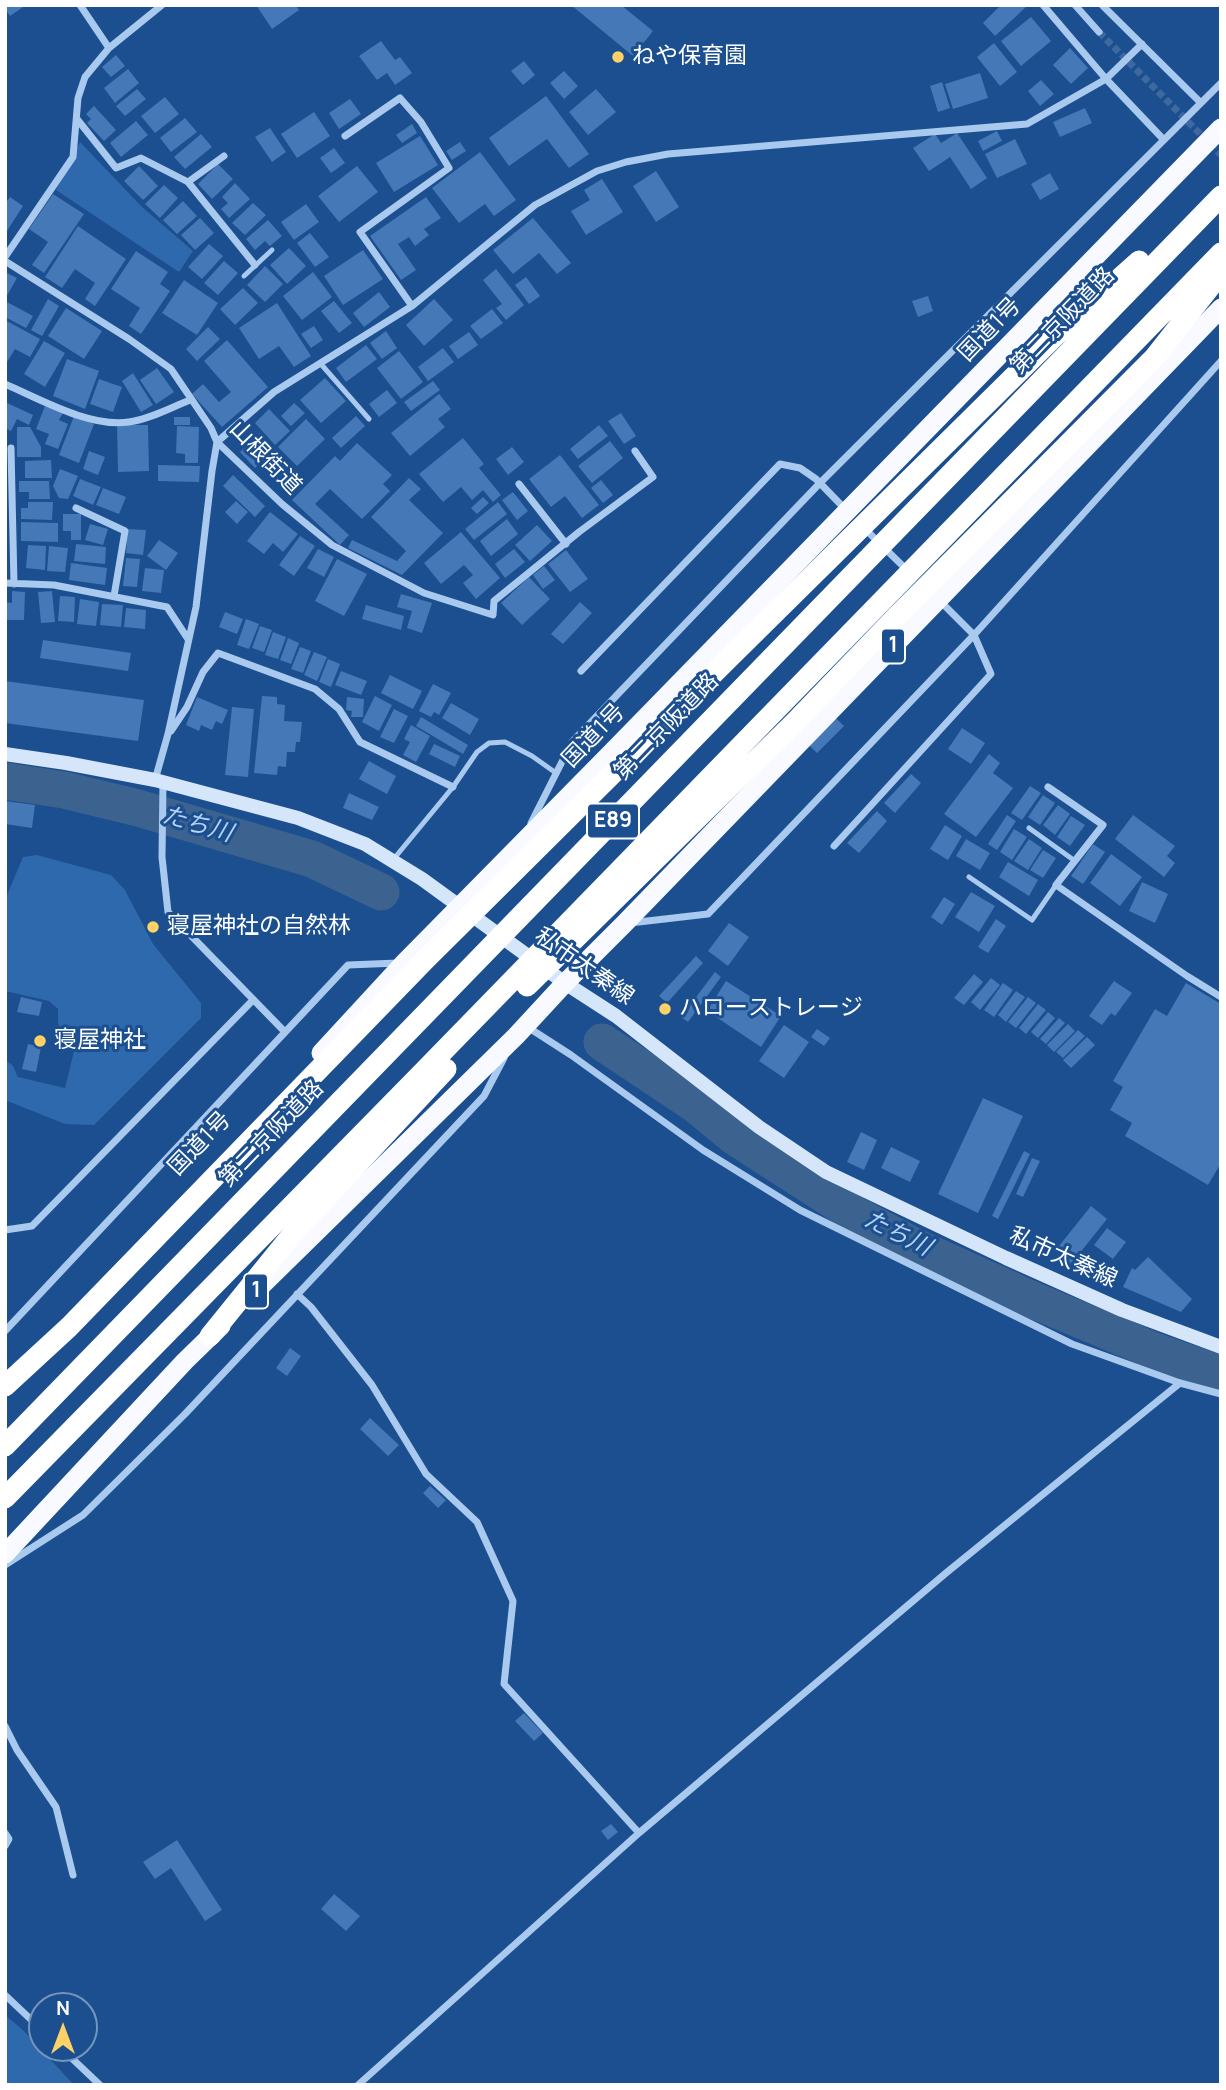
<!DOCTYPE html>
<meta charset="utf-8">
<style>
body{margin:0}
#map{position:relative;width:1226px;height:2090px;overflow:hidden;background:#1b4f8f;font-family:Manrope,sans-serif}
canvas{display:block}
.frame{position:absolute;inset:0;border:7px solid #fff;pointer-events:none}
.north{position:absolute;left:28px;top:1992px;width:70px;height:70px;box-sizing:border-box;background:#1b4f8f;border:2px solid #7695bc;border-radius:50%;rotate:0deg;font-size:19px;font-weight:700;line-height:28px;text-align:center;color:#fff}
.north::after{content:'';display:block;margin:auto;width:24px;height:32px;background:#ffd166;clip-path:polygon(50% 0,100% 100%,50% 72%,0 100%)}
</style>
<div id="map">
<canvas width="1226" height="2090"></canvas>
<div class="frame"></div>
<div class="north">N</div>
</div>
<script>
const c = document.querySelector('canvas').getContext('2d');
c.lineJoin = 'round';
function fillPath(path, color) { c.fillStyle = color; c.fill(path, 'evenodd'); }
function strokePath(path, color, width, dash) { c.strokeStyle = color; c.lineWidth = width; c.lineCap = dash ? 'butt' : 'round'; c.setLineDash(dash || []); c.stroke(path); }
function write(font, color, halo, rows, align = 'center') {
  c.font = font + ' Manrope,"Noto Sans JP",sans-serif'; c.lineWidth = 6; c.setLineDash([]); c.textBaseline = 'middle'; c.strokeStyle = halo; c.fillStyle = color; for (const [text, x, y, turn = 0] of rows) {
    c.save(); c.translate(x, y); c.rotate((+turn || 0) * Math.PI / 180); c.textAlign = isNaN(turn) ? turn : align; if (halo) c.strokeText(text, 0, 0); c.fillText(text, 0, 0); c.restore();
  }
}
const green = new Path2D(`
 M80,142L142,207L193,251L179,272L56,190Z
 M37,855L111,875L125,890L153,944L201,1003V1018L94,1125L65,1124L5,1100V1061C15,1064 14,1070 18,1077L65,1088L76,1043L74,1038C57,1029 58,1029 58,1009L49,1001L5,991V900L23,857Z
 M5,2015L23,2030L74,2085H5Z`);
const river = new Path2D(`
 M5,781L64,790L138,808L312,859L381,892
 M602,1042L695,1104L735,1137L856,1215L914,1246L1033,1300L1157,1352L1221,1374`);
const building = new Path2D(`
 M5,5H26L10,16L5,9Z
 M256,5H296L299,10L272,29Z
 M571,5H621L653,31L633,56Z
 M1001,5H1024L1026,7L995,36L983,23Z
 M1031,17L1051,41L1021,66L1001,41Z
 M381,41L395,60L400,57L412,73L395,85L387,73L377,80L359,56Z
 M994,43L1017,72L1000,86L977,57Z
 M1070,48L1088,68L1071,84L1053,65Z
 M116,55L125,66L111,77L102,67Z
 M524,61L535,75L523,85L511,71Z
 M128,69L139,83L115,103L104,88Z
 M564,71L578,86L564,99L550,83Z
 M980,73L988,98L953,109L945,84Z
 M1041,80L1054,94L1040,106L1028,91Z
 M942,82L950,108L938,112L930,86Z
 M137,89L146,99L125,116L116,106Z
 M596,89L616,112L588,135L569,112Z
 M546,96L589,154L569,168L547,139L509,166L489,138Z
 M165,97L179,114L155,133L141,116Z
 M350,99L361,114L339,129L329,113Z
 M94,106L116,130L104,141L87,123L91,119L86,114Z
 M1085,108L1092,123L1060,137L1053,122Z
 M314,112L330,136L297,158L281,134Z
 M185,118L197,132L171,152L160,138Z
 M136,121L148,135L121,157L110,143Z
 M412,124L417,133L402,143L396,135Z
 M270,128L286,152L272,162L255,137Z
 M997,131L1002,141L983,151L978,141Z
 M957,133L987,178L971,189L950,157L929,171L913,148L935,134L941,143Z
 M201,134L212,147L185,169L174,157Z
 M420,136L438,165L394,192L376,163Z
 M1015,139L1027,164L997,178L985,154Z
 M460,142L466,151L452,160L446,151Z
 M334,148L345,163L331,173L320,158Z
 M480,152L516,200L494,216L485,204L459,223L432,188Z
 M218,164L233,179L212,199L198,184Z
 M139,166L158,186L143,200L124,181Z
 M357,166L378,192L339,222L318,196Z
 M656,171L679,207L656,222L633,186Z
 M1050,173L1059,189L1040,200L1031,184Z
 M602,179L623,212L586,235L571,211L590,200L584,190Z
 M235,183L250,199L229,218L221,209L228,203L222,197Z
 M164,185L178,198L160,218L145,204Z
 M53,194L84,214L44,273L32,265L48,242L29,229Z
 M10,197L23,206L5,234V204Z
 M426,197L441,218L424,229L429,235L415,246L409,237L398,244L416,270L401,280L370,236Z
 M183,201L197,216L177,234L163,220Z
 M253,203L266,215L245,235L232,223Z
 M306,204L319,222L294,240L281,222Z
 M200,218L214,233L195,250L181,235Z
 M533,218L571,263L557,274L539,253L513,274L493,250Z
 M268,220L282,236L270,246L265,241L255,250L246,239Z
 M78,226L126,259L95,306L85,299L95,283L75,269L62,288L45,277Z
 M310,233L329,257L315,267L297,243Z
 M209,244L223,256L202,279L188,267Z
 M289,248L306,266L287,284L270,265Z
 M363,250L383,279L343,305L324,276Z
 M136,251L168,272L160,284L170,291L141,334L129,326L140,308L111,289Z
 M224,261L238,273L218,295L204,283Z
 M265,266L283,284L265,302L247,285Z
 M496,269L524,305L506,320L496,308L502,304L483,280Z
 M5,272L17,278L5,299Z
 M313,272L332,297L302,320L283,296Z
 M526,277L540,296L529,304L515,285Z
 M184,280L218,303L197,335L162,313Z
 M243,288L258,303L235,325L220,309Z
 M379,292L390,307L364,327L353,313Z
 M928,296L933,311L918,317L912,301Z
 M48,299L59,306L42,336L31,330Z
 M434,299L453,320L424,346L406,325Z
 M334,301L352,323L339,333L321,311Z
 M7,302L33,316L26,328L5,317Z
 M277,303L311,356L294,367L279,346L259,359L239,328Z
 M66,308L102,331L84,359L48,336Z
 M492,309L503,323L481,339L470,326Z
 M5,320L40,339L30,357L15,349L7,362L5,361Z
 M314,326L323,340L311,348L301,334Z
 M208,327L220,339L197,361L186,349Z
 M386,331L397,348L382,359L370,343Z
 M469,332L478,345L458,359L449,346Z
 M227,340L268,387L222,427L192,394L203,384L219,402L231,392L204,361Z
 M44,341L65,353L45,387L24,374Z
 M366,345L377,359L346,382L336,368Z
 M443,348L454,362L428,381L418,367Z
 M399,351L423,382L401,399L377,368Z
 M67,359L99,371L85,409L53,396Z
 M157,368L174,392L156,404L140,380Z
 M133,373L153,405L141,412L122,381Z
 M325,378L346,401L321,423L300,400Z
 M99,379L122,387L113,412L90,404Z
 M433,381L440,390L411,411L404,402Z
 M387,390L397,403L379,417L369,404Z
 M439,394L451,409L438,419L445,427L410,456L391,433Z
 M5,402L33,415L29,425L17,419L11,431L5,428Z
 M294,403L305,413L291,426L281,416Z
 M45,406L63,413L59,420L68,424L58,449L45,444L49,434L36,429Z
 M269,409L290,431L275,445L255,423Z
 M621,413L636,436L624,444L608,421Z
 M74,416L94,424L79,463L59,455Z
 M356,416L365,426L341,448L332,438Z
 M174,417H190V425H174Z
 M306,419L325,439L297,466L278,447Z
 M117,425H148L149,471L118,472Z
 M599,425L608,436L578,459L570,449Z
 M177,426L199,427L198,463H185V454L176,453Z
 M17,427H30L41,447V457H17Z
 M260,433L275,449L255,468L240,452Z
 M463,438L484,464L479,468L501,495L493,502L483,490L472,500L461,487L443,502L419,474Z
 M610,441L623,458L592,483L578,466Z
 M357,443L392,475L383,484L390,491L362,519L330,489L315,504L349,535L340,545L292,500L335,456L340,461Z
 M512,447L524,462L508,475L496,459Z
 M89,451L105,457L98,475L83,469Z
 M560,455L599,505L582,518L565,496L551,507L529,479Z
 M51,460L52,478H25V461Z
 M158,465L200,466L199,482L158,481Z
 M60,469L78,476L68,499L59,498L53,486Z
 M233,475L265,506L255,517L223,486Z
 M409,478L421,489L409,500L443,533L402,575L348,548L352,540L397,561L406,551L371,517Z
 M80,479L101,487L93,505L73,496Z
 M601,480L613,495L603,503L591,488Z
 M19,481H49L50,499H29V492H19Z
 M103,488L126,497L119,514L96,505Z
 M513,492L528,511L517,520L502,500Z
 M483,497L489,503L477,514L471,508Z
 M236,501L248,512L237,524L225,512Z
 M28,502H53L52,520L21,519V508H28Z
 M498,502L507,514L474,540L465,529Z
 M270,512L298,534L283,552L273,543L264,554L247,541Z
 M63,514H81V540H71V531H63Z
 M507,519L518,534L491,556L480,541Z
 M21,522L58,523V542L21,541Z
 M90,524L108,529L103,545L85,540Z
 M537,525L552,541L530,561L515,545Z
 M128,529L146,530L143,555L126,553Z
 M461,532L500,578L476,599L463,583L473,575L464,565L441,584L424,563Z
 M300,536L315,546L294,576L279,565Z
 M159,540L178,553L166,570L147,556Z
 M76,544L106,547L105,564L74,561Z
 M28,545L46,546L45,570L26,568Z
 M49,546L68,548L65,572L47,571Z
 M318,549L334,557L324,577L307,568Z
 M514,549L525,562L505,578L495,564Z
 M566,550L588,579L570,592L548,564Z
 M126,558L140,559L137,587L123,586Z
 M337,559L367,574L344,616L315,601Z
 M71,563L107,568L105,585L69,580Z
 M544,566L555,580L543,589L533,575Z
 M145,568L164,570L161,593L142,591Z
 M529,577L550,599L522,625L501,603Z
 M12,591L25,592L24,620H5V602L12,603Z
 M52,591L55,622L41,623L38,592Z
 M401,594L432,603L422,633L407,628L412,611L397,607Z
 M60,596L75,597L74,622L58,621Z
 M80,599L99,602L96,626L77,624Z
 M580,602L592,613L563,644L551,634Z
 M102,604L123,605L121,627L100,625Z
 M366,605L404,616L401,630L362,619Z
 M126,608L146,610L145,629L124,627Z
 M225,612L243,619L237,634L219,627Z
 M246,619L259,624L249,649L237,645Z
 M260,626L272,630L264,652L252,648Z
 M273,632L286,637L278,659L265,655Z
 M288,638L299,643L291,664L280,660Z
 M43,640L131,653L128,671L40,658Z
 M300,647L311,651L303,673L291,669Z
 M314,652L327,657L317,681L304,675Z
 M328,659L340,664L331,687L319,682Z
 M341,671L367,681L361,695L335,685Z
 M390,675L422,691L413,709L381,693Z
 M5,681L144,700L138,741L5,723Z
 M433,684L451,693L439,715L434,712L431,717L419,711Z
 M262,696L277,697V704L285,705L284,721L302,722L300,742H296L295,752H287L286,767L278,766L277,775L254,773Z
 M375,696L392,705L379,731L362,722Z
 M813,696L844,726L817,753L786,723Z
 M197,697L228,710L222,724L216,721L212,730L201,725L199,731L186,725Z
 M347,697L364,699L363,717H351L352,711L346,710Z
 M451,703L479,719L470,735L442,718Z
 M232,707L254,709L248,777L225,775Z
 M394,709L408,716L394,743L380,737Z
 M421,717L468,745L463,754L416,726Z
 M411,725L430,736L416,762L403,755L410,742L404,739Z
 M962,728L985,743L971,764L948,749Z
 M434,744L460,756L455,767L429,754Z
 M989,754L1000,763L993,773L1013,788L976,837L944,814Z
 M369,761L396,776L387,794L359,779Z
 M911,774L921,783L895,813L884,803Z
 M1030,786L1041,793L1022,820L1011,813Z
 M349,793L379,807L372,820L343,808Z
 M1043,795L1055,803L1040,825L1028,817Z
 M5,801L35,805L32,828L5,824Z
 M1058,805L1070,814L1055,835L1043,825Z
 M877,811L887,821L859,853L847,843Z
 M1007,815L1016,821L997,850L988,844Z
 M1133,815L1175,846L1167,856L1175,863L1164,877L1115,839Z
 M1071,816L1085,825L1070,846L1057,837Z
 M945,825L962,836L948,860L930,849Z
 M1014,829L1027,837L1012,860L1000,852Z
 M966,839L990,853L980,870L956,856Z
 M1029,839L1042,848L1028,870L1014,861Z
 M1093,844L1105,852L1083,884L1071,876Z
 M1043,850L1056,858L1043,878L1030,870Z
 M1111,854L1142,877L1120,906L1090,883Z
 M1008,862L1038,880L1029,896L999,877Z
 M1142,882L1168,894L1155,923L1129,911Z
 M971,892L995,906L979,932L955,917Z
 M944,897L955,904L942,925L931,917Z
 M996,919L1006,926L988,953L978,947Z
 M729,923L749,937L728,966L708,951Z
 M696,956L703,963L667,1003L659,996Z
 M715,972L721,977L688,1022L681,1017Z
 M974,974L983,982L964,1005L954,998Z
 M991,978L1000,985L980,1010L971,1002Z
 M726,981L781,1016L761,1047L707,1011Z
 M1114,981L1132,993L1115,1016L1111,1013L1102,1025L1089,1016Z
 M1003,983L1013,990L994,1017L984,1010Z
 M1186,983L1221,1004V1163L1208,1185L1125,1136L1132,1123L1110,1110L1123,1087L1113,1081L1155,1009L1167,1016Z
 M1016,991L1025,997L1006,1022L998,1015Z
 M21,997L42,1002L39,1016L17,1012Z
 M1028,997L1036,1003L1016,1028L1008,1022Z
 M1038,1004L1046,1010L1026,1034L1019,1028Z
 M1048,1012L1055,1018L1038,1038L1031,1032Z
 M1059,1018L1065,1023L1046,1044L1040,1039Z
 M1068,1024L1075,1031L1054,1052L1047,1045Z
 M784,1025L809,1042L784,1078L759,1061Z
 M817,1029L830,1038L824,1046L811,1037Z
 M1078,1030L1085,1036L1063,1058L1056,1052Z
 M1087,1037L1095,1045L1071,1068L1063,1060Z
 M28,1044L41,1047L36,1072L22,1069Z
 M983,1098L1023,1116L978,1213L938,1194Z
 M861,1132L877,1140L864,1170L847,1162Z
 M891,1147L920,1161L910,1182L881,1168Z
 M1024,1151L1030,1154L998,1219L992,1216Z
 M1032,1158L1040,1161L1023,1197L1016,1194Z
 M1091,1206L1107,1219L1071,1264L1055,1251Z
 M1107,1228L1126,1242L1113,1259L1094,1245Z
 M1148,1257L1192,1299L1181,1312L1123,1287L1132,1268L1135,1270Z
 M290,1348L301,1356L287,1376L276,1368Z
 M370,1418L399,1445L388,1456L360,1429Z
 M430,1486L446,1500L438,1508L423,1493Z
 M524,1713L543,1733L534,1741L515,1721Z
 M611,1824L618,1832L608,1840L601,1831Z
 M177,1840L222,1910L205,1921L171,1868L155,1879L143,1862Z
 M334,1894L360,1916L346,1931L321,1909Z`);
const minorTunnel = new Path2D(`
 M1099,32L1221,155`);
const service = new Path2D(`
 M244,276L272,250
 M320,363L369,419
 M1029,828L1075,861
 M392,861L453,787L477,752L489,743L505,742L532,756L556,773
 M969,877L1032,920L1056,885`);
const minor = new Path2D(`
 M80,5L109,48
 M1043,5L1106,79L1164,140
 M1075,5L1099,32
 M1102,5L1201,103
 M77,119L116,168L141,158L188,182L255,265
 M345,136L400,98L421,122L449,168L360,232L412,306
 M188,182L224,156
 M5,257L73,157L78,98L85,77L109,48L162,5
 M5,261L129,339L171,369L211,428L217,442L282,504L332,545L424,593L493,615L494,601L579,532L653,477L635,451
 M5,384C40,399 90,428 129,422C150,419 170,408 190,400
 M11,448L14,584
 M519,484L566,544
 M76,508L125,531L114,596
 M864,528L908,571
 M5,583L54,585L167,607L188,639
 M581,671L780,464L800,468L816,479L846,510
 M171,731L187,707L203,672L218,653L315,689L339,709L360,742L453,787
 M155,780L168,734L196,607L212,471L217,442L274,392L412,306L535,205L597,171L626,162L668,154L1027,124L1106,79L1142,44
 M163,783L162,857L168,912L284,1031
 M1048,787L1103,825L1056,885L1187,976L1221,997
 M531,823L572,742L819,484L1221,83
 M834,846L991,674L974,635L940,601
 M630,923L708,914L974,635L1221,361
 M526,1026L571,1055L703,1150L800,1210L1072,1344L1180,1383L1221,1394
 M5,1230L32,1226L253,1000
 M297,1294L311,1307L372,1385L426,1474L477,1522L513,1601L504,1684L639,1833
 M5,1331L348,965L398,963
 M5,1565L83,1515L185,1414L484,1096L504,1058
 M5,1726L17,1750L56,1807L73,1875
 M5,1833L9,1839L5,1846
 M5,1995L42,2030
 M61,2048L100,2085
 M358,2085L639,1833L946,1573L1180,1383`);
const secondary = new Path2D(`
 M5,754L66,763L155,780L298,818L365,844L422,879L565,983L616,1016L759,1127L826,1172L1006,1258L1122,1310L1221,1347`);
const trunk = new Path2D(`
 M321,1053L404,963L614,750
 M255,1292L516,1036L565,983
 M5,1554L185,1361L221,1326`);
const motorway = new Path2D(`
 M210,1336L295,1231`);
const trunkBridge = new Path2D(`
 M614,750L1221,128
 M565,983L624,924L1221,308`);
const motorwayBridge = new Path2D(`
 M527,986L794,723L897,616L1154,358L1221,273
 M295,1231L446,1069
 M5,1386L69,1327L424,961L733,654L1054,337L1139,261
 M5,1446L1221,196
 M5,1498L421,1074L1221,253`);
const markers = [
 [618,57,7,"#ffd166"],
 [153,927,7,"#ffd166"],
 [665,1009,7,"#ffd166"],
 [40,1041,7,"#ffd166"]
];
const shields = [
 [893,646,24],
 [613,821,52],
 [256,1291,24]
];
const shieldNames = [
 ["1",893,646],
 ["E89",613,821],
 ["1",256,1291]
];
const poiNames = [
 ["ねや保育園",632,57],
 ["寝屋神社の自然林",167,927],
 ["ハローストレージ",679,1009],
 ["寝屋神社",54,1041]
];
const streetNames = [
 ["第二京阪道路",1063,321,-46],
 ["国道1号",990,330,-46],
 ["山根街道",265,458,46],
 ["第二京阪道路",667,727,-46],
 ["国道1号",594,736,-46],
 ["私市太秦線",584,967,35],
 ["第二京阪道路",272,1134,-46],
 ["国道1号",200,1144,-46],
 ["私市太秦線",1063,1258,24]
];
const waterNames = [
 ["たち川",197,825,16],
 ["たち川",897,1234,26]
];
fillPath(green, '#2e69ad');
strokePath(river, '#3c6290', 37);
fillPath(building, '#4478b7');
strokePath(minorTunnel, '#3d69a0', 7, [7, 3.5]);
strokePath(service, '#a9c9ee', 5);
strokePath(minor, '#a9c9ee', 7);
strokePath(secondary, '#d6e6fa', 14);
strokePath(trunk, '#f8faff', 19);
strokePath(motorway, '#fff', 21);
strokePath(trunkBridge, '#f8faff', 19);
strokePath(motorwayBridge, '#fff', 21);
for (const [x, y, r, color] of markers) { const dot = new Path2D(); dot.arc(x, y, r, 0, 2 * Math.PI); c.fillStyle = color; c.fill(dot); strokePath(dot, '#1b4f8f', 2.5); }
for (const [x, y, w] of shields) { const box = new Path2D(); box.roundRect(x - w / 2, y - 17.5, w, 35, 5); c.fillStyle = '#1b4f8f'; c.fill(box); strokePath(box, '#fff', 2); }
write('bold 21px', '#fff', null, shieldNames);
write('23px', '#fff', '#1b4f8f', poiNames, 'left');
write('23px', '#fff', '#1b4f8f', streetNames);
write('italic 24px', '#b5d3f5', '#1b4f8f', waterNames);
</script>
